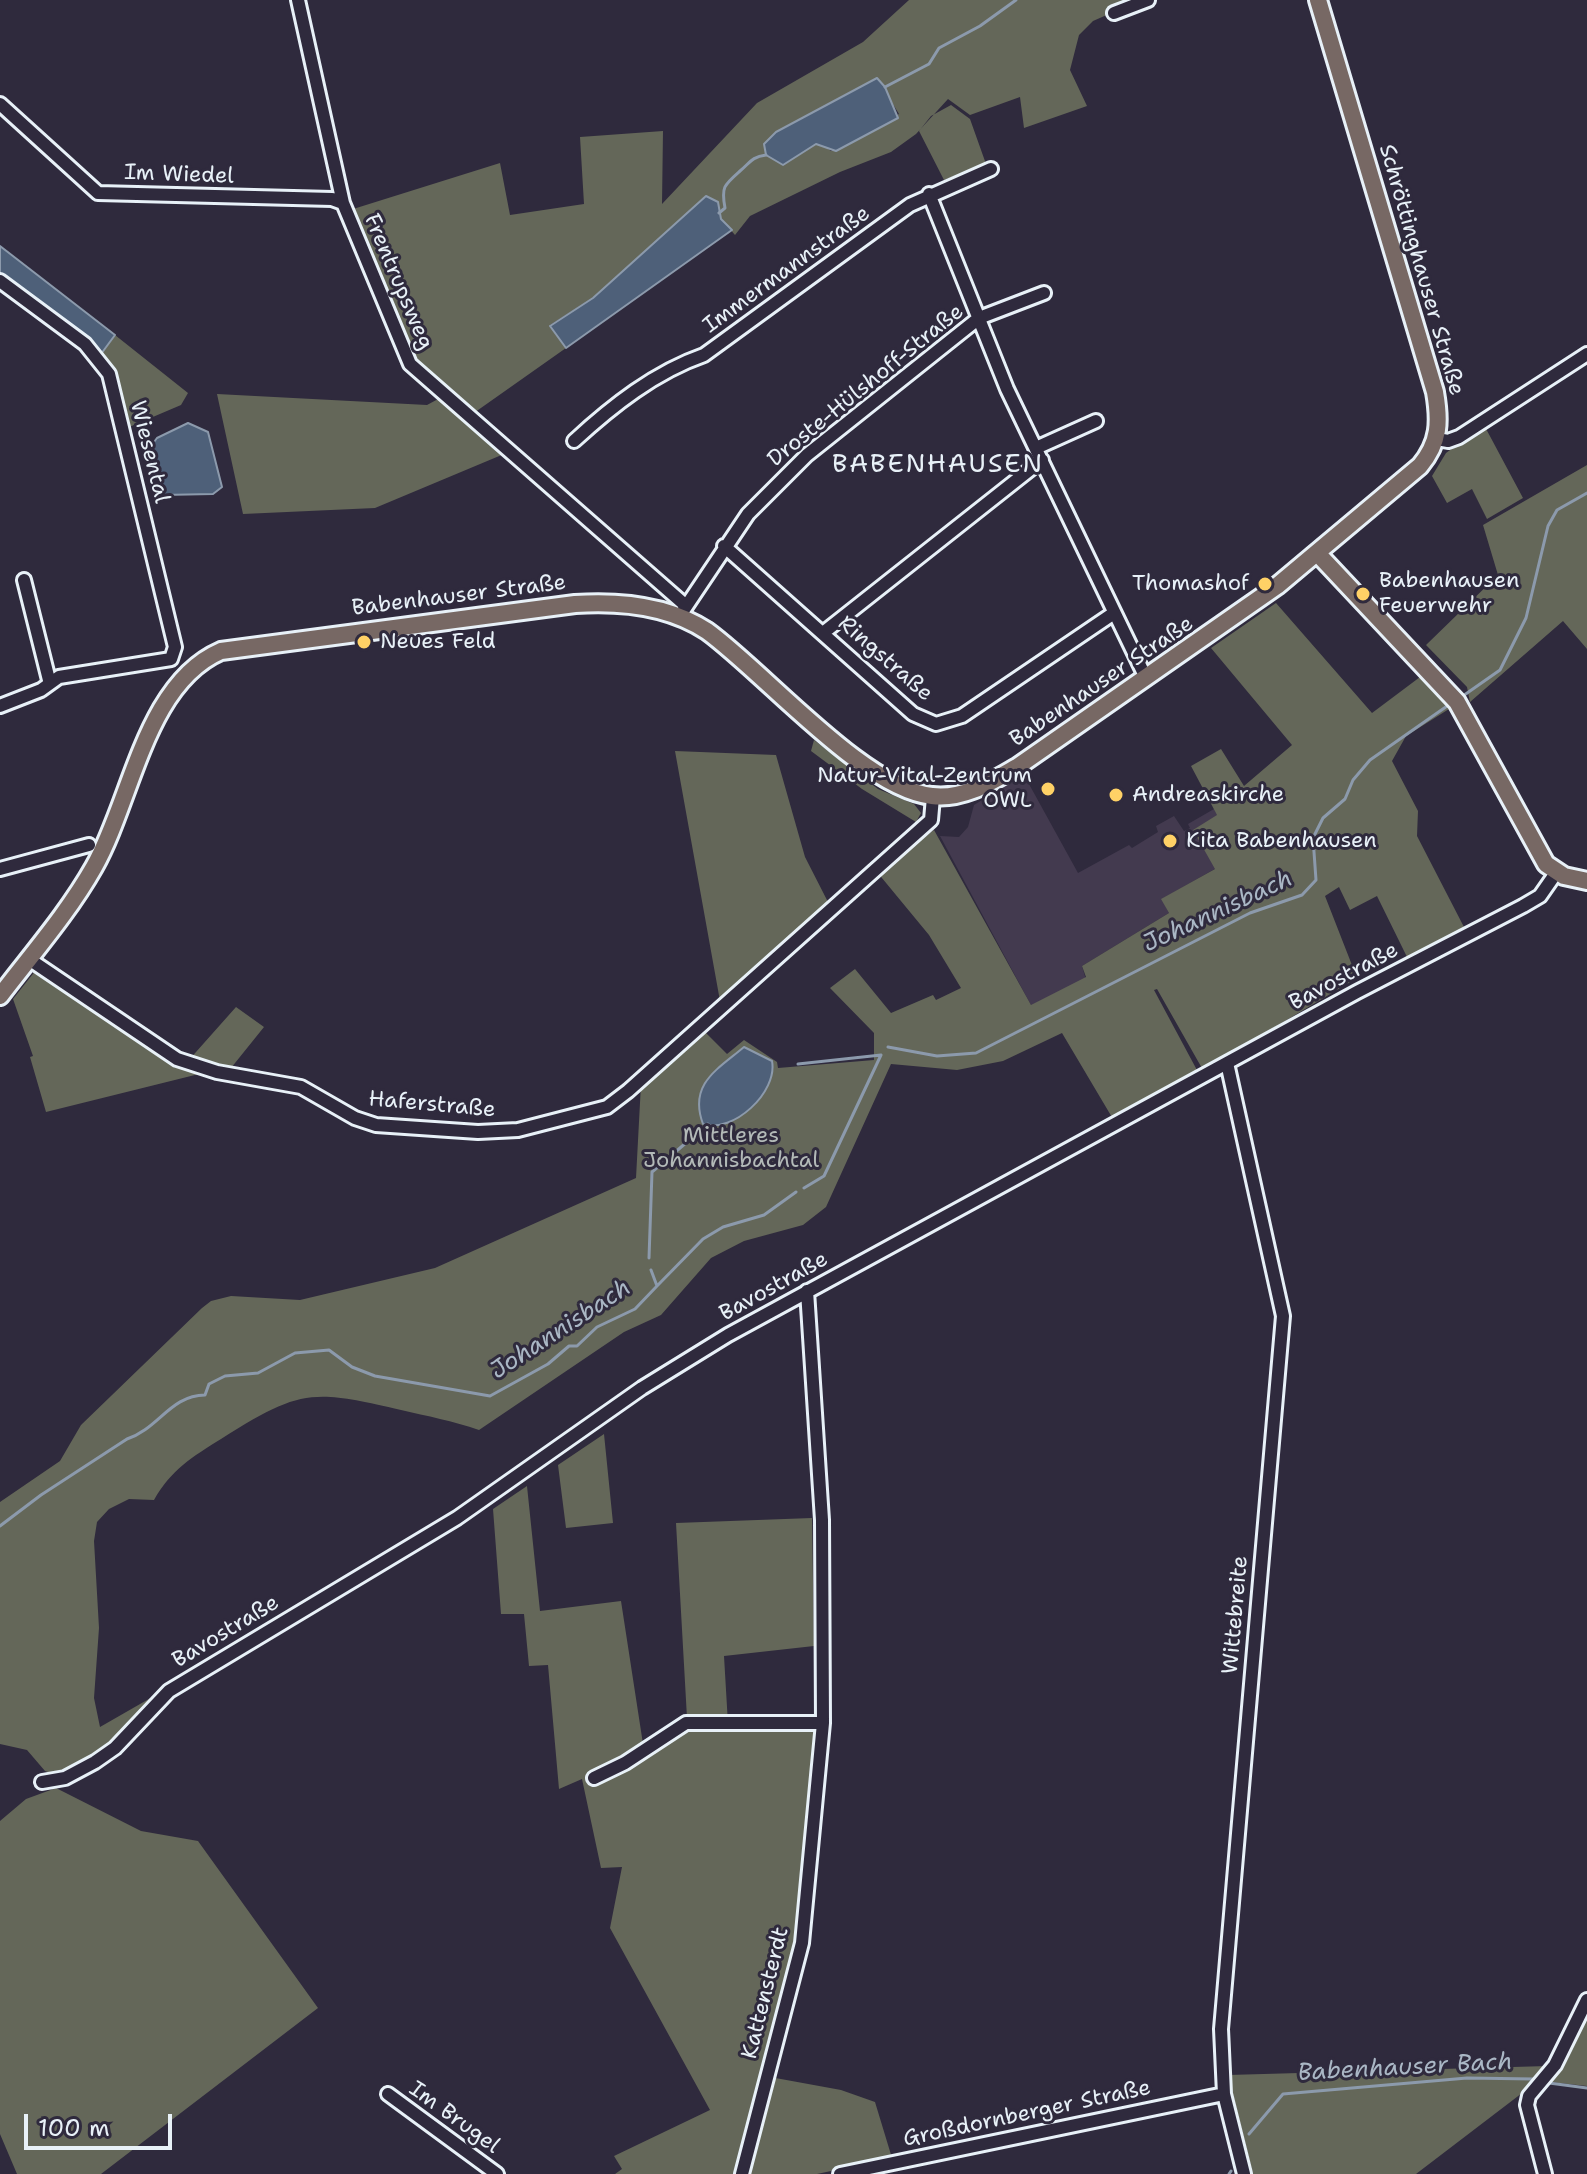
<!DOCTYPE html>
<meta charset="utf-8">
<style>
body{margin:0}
#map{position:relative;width:1587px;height:2174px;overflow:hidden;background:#2f2a3d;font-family:"Shantell Sans",sans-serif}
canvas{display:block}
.scale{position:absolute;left:24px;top:2114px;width:148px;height:36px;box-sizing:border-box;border:4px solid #e8f1f8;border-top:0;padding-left:10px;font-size:24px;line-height:28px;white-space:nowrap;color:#e8f1f8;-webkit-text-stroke:6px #2f2a3d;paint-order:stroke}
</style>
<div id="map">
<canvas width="1587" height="2174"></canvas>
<div class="scale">100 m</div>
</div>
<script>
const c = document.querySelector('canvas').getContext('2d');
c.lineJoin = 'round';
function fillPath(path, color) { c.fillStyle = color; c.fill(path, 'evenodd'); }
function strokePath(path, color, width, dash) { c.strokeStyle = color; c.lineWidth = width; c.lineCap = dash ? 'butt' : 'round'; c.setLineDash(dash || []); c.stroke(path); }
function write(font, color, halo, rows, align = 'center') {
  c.font = font + ' "Shantell Sans",sans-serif'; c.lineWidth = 6; c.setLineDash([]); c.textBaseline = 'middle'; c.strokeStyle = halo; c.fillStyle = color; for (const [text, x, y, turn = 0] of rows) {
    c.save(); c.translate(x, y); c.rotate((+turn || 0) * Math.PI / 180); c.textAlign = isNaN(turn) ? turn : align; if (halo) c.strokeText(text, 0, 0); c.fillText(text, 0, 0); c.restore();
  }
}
const built = new Path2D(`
 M1024,775L1078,873L1129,845L1132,848L1158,832L1156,826L1174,816L1184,831L1190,828L1188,824L1214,809L1241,854L1162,899L1169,913L1082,966L1086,980L1032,1007L940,836L959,837L968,827L974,805Z`);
const green = new Path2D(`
 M909,0H1141L1093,21L1079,35L1070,70L1087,106L1024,128L1020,97L970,115L948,99L916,134L891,152L840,172L750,216L735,235L721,219L719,207L706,196L593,298L550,325L566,348L471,415L412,363L350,210L500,163L510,215L584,204L580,137L663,131L662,204L757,103L863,42ZM877,78L899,114L831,151L821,144H764L776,132Z
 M951,105L970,119L986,164L944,180L919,131L931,116Z
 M115,335L188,393L181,405L127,428L116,380L101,354Z
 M217,394L427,405L440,398L504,454L375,508L243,514Z
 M1484,425L1523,498L1487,519L1472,489L1447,503L1432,476L1446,453Z
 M1587,465V649L1563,621L1470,702L1467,687L1426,645L1498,575L1483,525Z
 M1276,603L1372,713L1420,677L1449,709L1406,736L1392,761L1418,811L1417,836L1465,929L1407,957L1377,896L1350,910L1339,887L1325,896L1357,978L1203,1070L1157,989L1154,990L1198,1072L1113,1119L1062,1033L1003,1061L957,1070L891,1064L826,1207L803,1225L744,1241L711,1258L661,1315L624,1332L479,1430C453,1421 427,1416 401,1410C312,1389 300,1389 221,1439C192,1457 171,1470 154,1500L129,1499L109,1509L97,1522L94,1541L99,1628L94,1698L100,1727L161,1692C138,1716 83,1786 45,1771L27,1750L0,1744V1502L60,1461L81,1425L202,1308L211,1301L231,1296L300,1300L435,1268L636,1178L641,1084L702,1029L727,1054L744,1040L777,1062L778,1068L874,1060V1033L830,988L855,969L891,1013L933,995L936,1000L961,988L929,935L877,872L934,830L1031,1005L1086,977L1082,966L1169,913L1161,899L1215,869L1193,830L1217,815L1191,766L1221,749L1244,786L1292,745L1211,648Z
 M814,740L878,789L914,804L921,813L916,822L862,789L811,751Z
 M675,751L776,755L805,857L829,904L720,1001Z
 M36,970L203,1073L46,1112L30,1057L33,1056L13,999Z
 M236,1007L264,1027L231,1068L188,1061Z
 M604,1434L613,1523L566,1528L558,1465Z
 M527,1486L540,1611L621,1601L643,1744L679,1719L687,1718L676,1523L812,1518L814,1646L724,1656L728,1724L817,1727L798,1939L736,2174H615L622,2169L614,2156L710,2110L610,1928L622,1867L601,1868L582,1779L559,1789L548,1665L529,1666L524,1614H501L493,1509Z
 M56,1788L141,1831L198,1841L318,2008L101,2174H17L0,2134V1821L26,1799Z
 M1587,2013V2086L1550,2082Z
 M1548,2066L1530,2087L1416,2174H1253L1228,2075Z
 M770,2077L841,2090L875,2102L892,2158L817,2174H749Z`);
const water = new Path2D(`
 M877,78L885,87L898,118L836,151L816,144L783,165L766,155L764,144L776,132Z
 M706,196L718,202L721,219L732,230L566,348L550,326L593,298Z
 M0,246L115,335L101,354L0,276Z
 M188,423L208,432L222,487L213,494L162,495L151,446L157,438Z
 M744,1047L772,1061C778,1092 733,1134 703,1124C688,1084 718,1069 744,1047Z`);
const stream = new Path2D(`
 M885,87L929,64L939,48L980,26L1016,0
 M719,213L725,208C721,187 724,185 740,171C750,163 751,157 766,155
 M572,596L615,595
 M394,620L438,614
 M1460,698L1500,670L1526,618L1548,526L1557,510L1587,493
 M888,1047L937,1056L976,1053L1250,913L1302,895L1316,880L1313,838L1323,818L1345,799L1353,780L1370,760L1450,704
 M798,1064L881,1055
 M804,1188L824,1176L881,1055
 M649,1258L652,1172L708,1124
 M657,1286L703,1239L723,1227L764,1215L796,1192
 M0,1526L41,1495L127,1439C158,1429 171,1395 205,1395L209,1384L225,1376L258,1373L295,1353L329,1350L352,1367L375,1376L490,1396L548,1364L569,1346H577L597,1327L635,1309L657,1286L651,1270
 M1549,2083L1587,2088
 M1249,2134L1283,2094L1467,2078L1534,2079
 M1229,2174L1231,2171`);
const minor = new Path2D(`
 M298,0L343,203L410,364L685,605
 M1114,13L1148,0
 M0,104L98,193L332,199L343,203
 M929,194L1007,389L1146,678
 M0,281L85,344L109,374L175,647L171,659
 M1437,439L1448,441L1459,437L1587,354
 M574,441C612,406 655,372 704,355L910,205L991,169
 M1036,448L1096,421
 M724,546L913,714L936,724L962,716L1114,613
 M24,580L49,680
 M683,611L748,514L807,455L979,318L1044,293
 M823,633L1042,460
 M0,706L41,690L59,677L171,659
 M0,869L89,845
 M29,959L177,1059L217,1072L301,1087L355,1118L376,1125L478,1132L518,1130L607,1107L628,1091L931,820L933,797
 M1227,1063L1283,1316L1221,2029L1224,2094L1244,2174
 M594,1778L625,1763L686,1723H823
 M42,1782L65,1778L95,1762L115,1748L169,1691L457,1518L642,1388L728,1335L1357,992L1523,906L1540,896L1556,873
 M388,2094L497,2174
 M742,2174L802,1943L823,1723L822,1520L807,1291
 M840,2174L1224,2094
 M1545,2174L1527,2105L1529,2096L1555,2065L1587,2000`);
const major = new Path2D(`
 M1318,554L1457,702L1546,864L1564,876L1587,881
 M0,996C32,954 68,913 94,867C132,800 145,684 221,651L575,604C620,601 669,606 707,631C765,673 864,789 932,796C963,800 991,782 1017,767L1277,586L1420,466C1440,442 1440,421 1435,392L1318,0`);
const markers = [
 [1265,584,8,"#ffd166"],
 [1363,594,8,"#ffd166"],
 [364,642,8,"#ffd166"],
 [1048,789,8,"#ffd166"],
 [1116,795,8,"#ffd166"],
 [1170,841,8,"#ffd166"]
];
const streetNames = [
 ["Im Wiedel",179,175,2],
 ["Immermannstraße",787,270,-36],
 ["Schröttinghauser Straße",1421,270,74],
 ["Frentrupsweg",398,282,67],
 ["Droste-Hülshoff-Straße",866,386,-39],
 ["Wiesental",149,452,76],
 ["Babenhauser Straße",459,596,-7],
 ["Ringstraße",885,659,41],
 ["Babenhauser Straße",1102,682,-34],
 ["Bavostraße",1344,977,-28],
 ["Haferstraße",432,1105,5],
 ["Bavostraße",774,1287,-29],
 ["Wittebreite",1236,1615,-85],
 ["Bavostraße",226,1632,-31],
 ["Kattensterdt",766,1993,-76],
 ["Großdornberger Straße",1027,2114,-12],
 ["Im Brugel",454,2118,36]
];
const poiNames = [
 ["Babenhausen",1379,581],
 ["Feuerwehr",1379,606],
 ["Thomashof",1249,584,"right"],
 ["Neues Feld",380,642],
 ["Natur-Vital-Zentrum",1032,776,"right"],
 ["OWL",1032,801,"right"],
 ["Andreaskirche",1132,795],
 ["Kita Babenhausen",1186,841]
];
const parkNames = [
 ["Mittleres",731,1136],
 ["Johannisbachtal",731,1161]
];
const waterNames = [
 ["Johannisbach",1218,912,-25],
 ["Johannisbach",561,1330,-33],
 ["Babenhauser Bach",1405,2068,-3]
];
const quarterNames = [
 ["BABENHAUSEN",938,465]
];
fillPath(built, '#433a4f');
fillPath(green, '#646759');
fillPath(water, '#4e6079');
strokePath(water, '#8c9aac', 2);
strokePath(stream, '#8c9aac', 3);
strokePath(minor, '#e8f1f8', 18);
strokePath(major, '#e8f1f8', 22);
strokePath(minor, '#2f2a3d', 12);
strokePath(major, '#776864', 16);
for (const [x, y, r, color] of markers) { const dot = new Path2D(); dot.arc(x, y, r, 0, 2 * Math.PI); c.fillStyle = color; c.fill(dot); strokePath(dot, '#2f2a3d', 3); }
write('22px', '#e8f1f8', '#2f2a3d', streetNames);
write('22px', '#e8f1f8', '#2f2a3d', poiNames, 'left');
write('22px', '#b3bab8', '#2f2a3d', parkNames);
write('italic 24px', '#aab7c5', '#2f2a3d', waterNames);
c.letterSpacing = '2px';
write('26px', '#e8f1f8', '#2f2a3d', quarterNames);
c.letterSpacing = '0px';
</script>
